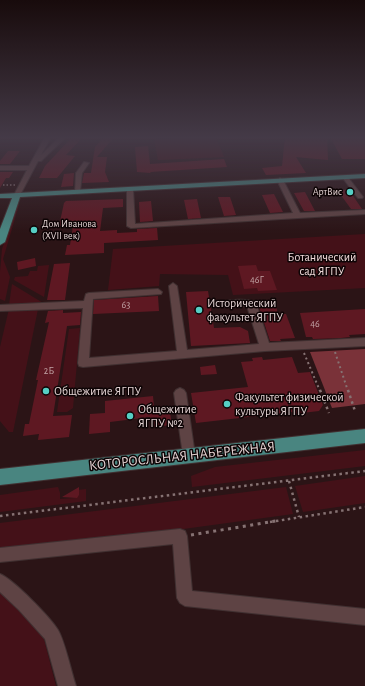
<!DOCTYPE html>
<meta charset="utf-8">
<style>
body{margin:0}
canvas{display:block;background:#2b1416}
</style>
<canvas width="365" height="686"></canvas>
<script>
const c = document.querySelector('canvas').getContext('2d');
c.lineJoin = 'round';
function fillPath(path, color) { c.fillStyle = color; c.fill(path, 'evenodd'); }
function strokePath(path, color, width, dash) { c.strokeStyle = color; c.lineWidth = width; c.lineCap = dash ? 'butt' : 'round'; c.setLineDash(dash || []); c.stroke(path); }
function write(font, color, halo, rows, align = 'center') {
  c.font = font + ' "Alegreya Sans",sans-serif'; c.lineWidth = 3; c.setLineDash([]); c.textBaseline = 'middle'; c.strokeStyle = halo; c.fillStyle = color; for (const [text, x, y, turn = 0] of rows) {
    c.save(); c.translate(x, y); c.rotate((+turn || 0) * Math.PI / 180); c.textAlign = isNaN(turn) ? turn : align; if (halo) c.strokeText(text, 0, 0); c.fillText(text, 0, 0); c.restore();
  }
}
const green = new Path2D(`
 M194,137H216L224,157L158,160L154,139Z
 M17,205H19L3,259L10,277L5,301L0,299V272L2,249Z
 M365,234V288L233,295L228,275L160,274L159,286L108,290L113,249Z
 M49,265L44,297L14,280L15,277L28,276L30,271H37L38,266Z
 M12,284L43,303L9,305Z
 M9,309H38L13,432H9L0,421V347Z
 M80,328L73,408L67,412H57L69,329Z
 M365,450V466L192,487L191,476L215,467Z
 M365,476V503L303,512L295,486Z
 M58,487L60,493V499L75,498L79,495L78,490L86,489V501L0,512V495Z
 M286,487L293,514L110,539L0,552V523Z
 M0,589L16,602L44,639L56,686H0Z`);
const forest = new Path2D(`
 M365,349V404L332,408L310,352Z`);
const building = new Path2D(`
 M72,137H83L66,155L75,156L57,178H39L45,166Z
 M104,137H114L97,157H107L105,172L109,182L82,183L84,173H91L95,147Z
 M285,137H327L328,160L296,157L306,173L266,175L262,168L282,166Z
 M330,137H365V159H342Z
 M148,146L150,164L224,159L227,167L150,172L151,173L137,172L135,147Z
 M8,151H20L10,164H0V161Z
 M0,172H13L9,178H6L0,188Z
 M74,173L73,186L61,187L64,174Z
 M348,189L349,190L362,209H351L338,191Z
 M305,192L315,211H304L294,193Z
 M274,194L283,212L270,213L262,195Z
 M218,197H230L236,215L224,216Z
 M123,199V207L103,208L100,231L117,230V233L137,232V229L157,228L158,240L104,243V253L65,255L67,245H70L73,226H59L64,203L66,201Z
 M197,199L201,218L188,219L184,200Z
 M151,201L153,221L140,222L139,202Z
 M35,258L36,266L18,270L17,262Z
 M70,263L65,300H47L54,264Z
 M256,265L258,271H270L277,290L258,291L257,288L244,289L238,266Z
 M208,291L214,328L240,327L248,331L250,343L191,346L186,292Z
 M158,296L159,311L93,314L94,300Z
 M276,306L278,314H286L295,338L280,339L281,341H270L259,307Z
 M365,309V334L349,335L350,337L341,338L313,339L312,337H306L300,313Z
 M63,310V313L81,312L80,325L67,326L53,416L72,415L69,437L38,440L39,434L23,436L25,424H29L38,380H36L49,322L45,323L48,311Z
 M262,357L263,360L292,357L298,373L310,372L323,405L319,411L293,414L292,412L196,423L191,393L248,387L241,362L253,361L252,358Z
 M215,365L217,374L201,375L200,367Z
 M153,396L154,407L169,406L172,425L150,427V417L110,422V432L89,434L90,414L105,413V401Z
 M79,487V495L77,498L62,497Z`);
const pathFar3 = new Path2D(`
 M3,185H15`);
const pathFar2 = new Path2D(`
 M335,352L348,391
 M304,353L320,391`);
const pathFar1 = new Path2D(`
 M320,390L329,413
 M348,390L355,411
 M289,481L299,517
 M0,516L365,471
 M270,522L365,507`);
const path = new Path2D(`
 M191,535L276,521`);
const minor = new Path2D(`
 M45,137H51L41,155L60,137H66L41,161H38L20,195L15,196L14,195L27,170H0V166H29Z
 M84,162L89,163L82,173L80,192L75,193L76,173Z
 M343,176H347L363,197L362,198H358L342,177Z
 M280,178L283,180L300,213L365,210V214L131,228L127,226V189L130,187L133,189L135,224L293,213L277,180Z
 M173,283L177,286L187,350L259,344L247,306L225,307L220,304C225,299 251,298 256,303L269,343L365,338V346L265,351L83,367L79,366L78,363L83,308L0,311V305L84,301L86,294L89,293L158,289L162,292L161,294L93,299L89,358L177,351L169,286Z
 M180,388L184,390L186,393L195,455L193,459L189,461L185,459L183,455L174,393L176,390Z
 M180,529L185,531L187,536L192,591L365,609V625L185,606L180,603L177,598L173,544L0,562V548Z
 M0,574C14,580 50,617 58,630C65,642 71,671 76,686H58L45,639L19,610L0,592Z`);
const major = new Path2D(`
 M365,174V178L20,197L5,242L0,245V229L12,198H0V194Z
 M365,429V443L0,485V469Z`);
const markers = [
 [350,192,4,"#56cec4"],
 [34,230,4,"#56cec4"],
 [199,310,4,"#56cec4"],
 [46,391,4,"#56cec4"],
 [227,404,4,"#56cec4"],
 [130,416,4,"#56cec4"]
];
const farPoinames = [
 ["АртВис",342,192],
 ["Дом Иванова",42,224,"left"],
 ["(XVII век)",42,236,"left"]
];
const numberNames = [
 ["46Г",257,280],
 ["63",126,305],
 ["46",315,324],
 ["2Б",49,371]
];
const parkNames = [
 ["Ботанический",322,257],
 ["сад ЯГПУ",322,271]
];
const poiNames = [
 ["Исторический",207,303],
 ["факультет ЯГПУ",207,317],
 ["Общежитие ЯГПУ",54,391],
 ["Факультет физической",235,397],
 ["культуры ЯГПУ",235,411],
 ["Общежитие",138,409],
 ["ЯГПУ №2",138,423]
];
const nearStreetnames = [
 ["КОТОРОСЛЬНАЯ НАБЕРЕЖНАЯ",182,456,-6]
];
fillPath(green, '#441118');
fillPath(forest, '#7a3239');
fillPath(building, '#5e1822');
strokePath(minor, '#403031', 2);
strokePath(major, '#403031', 2);
strokePath(pathFar3, '#867273', 1.5, [1.5, 2]);
strokePath(pathFar2, '#867273', 2, [2, 3]);
strokePath(pathFar1, '#867273', 2.5, [2.5, 3.5]);
strokePath(path, '#867273', 3, [3, 4.5]);
fillPath(minor, '#5e4344');
fillPath(major, '#498580');
const sky = c.createLinearGradient(0, 0, 0, 233);
sky.addColorStop(0, '#180b0c');
sky.addColorStop(0.59, '#443a47');
sky.addColorStop(1, '#443a4700');
c.fillStyle = sky;
c.fillRect(0, 0, 365, 233);
for (const [x, y, r, color] of markers) { const dot = new Path2D(); dot.arc(x, y, r, 0, 2 * Math.PI); c.fillStyle = color; c.fill(dot); strokePath(dot, '#0d0405', 1.5); }
write('10px', '#e3d2d2', '#0d0405', farPoinames, 'right');
write('10px', '#c2a4a6', null, numberNames);
write('12px', '#f1dada', '#0d0405', parkNames);
write('12px', '#e3d2d2', '#0d0405', poiNames, 'left');
write('14px', '#e3d2d2', '#0d0405', nearStreetnames);
</script>
